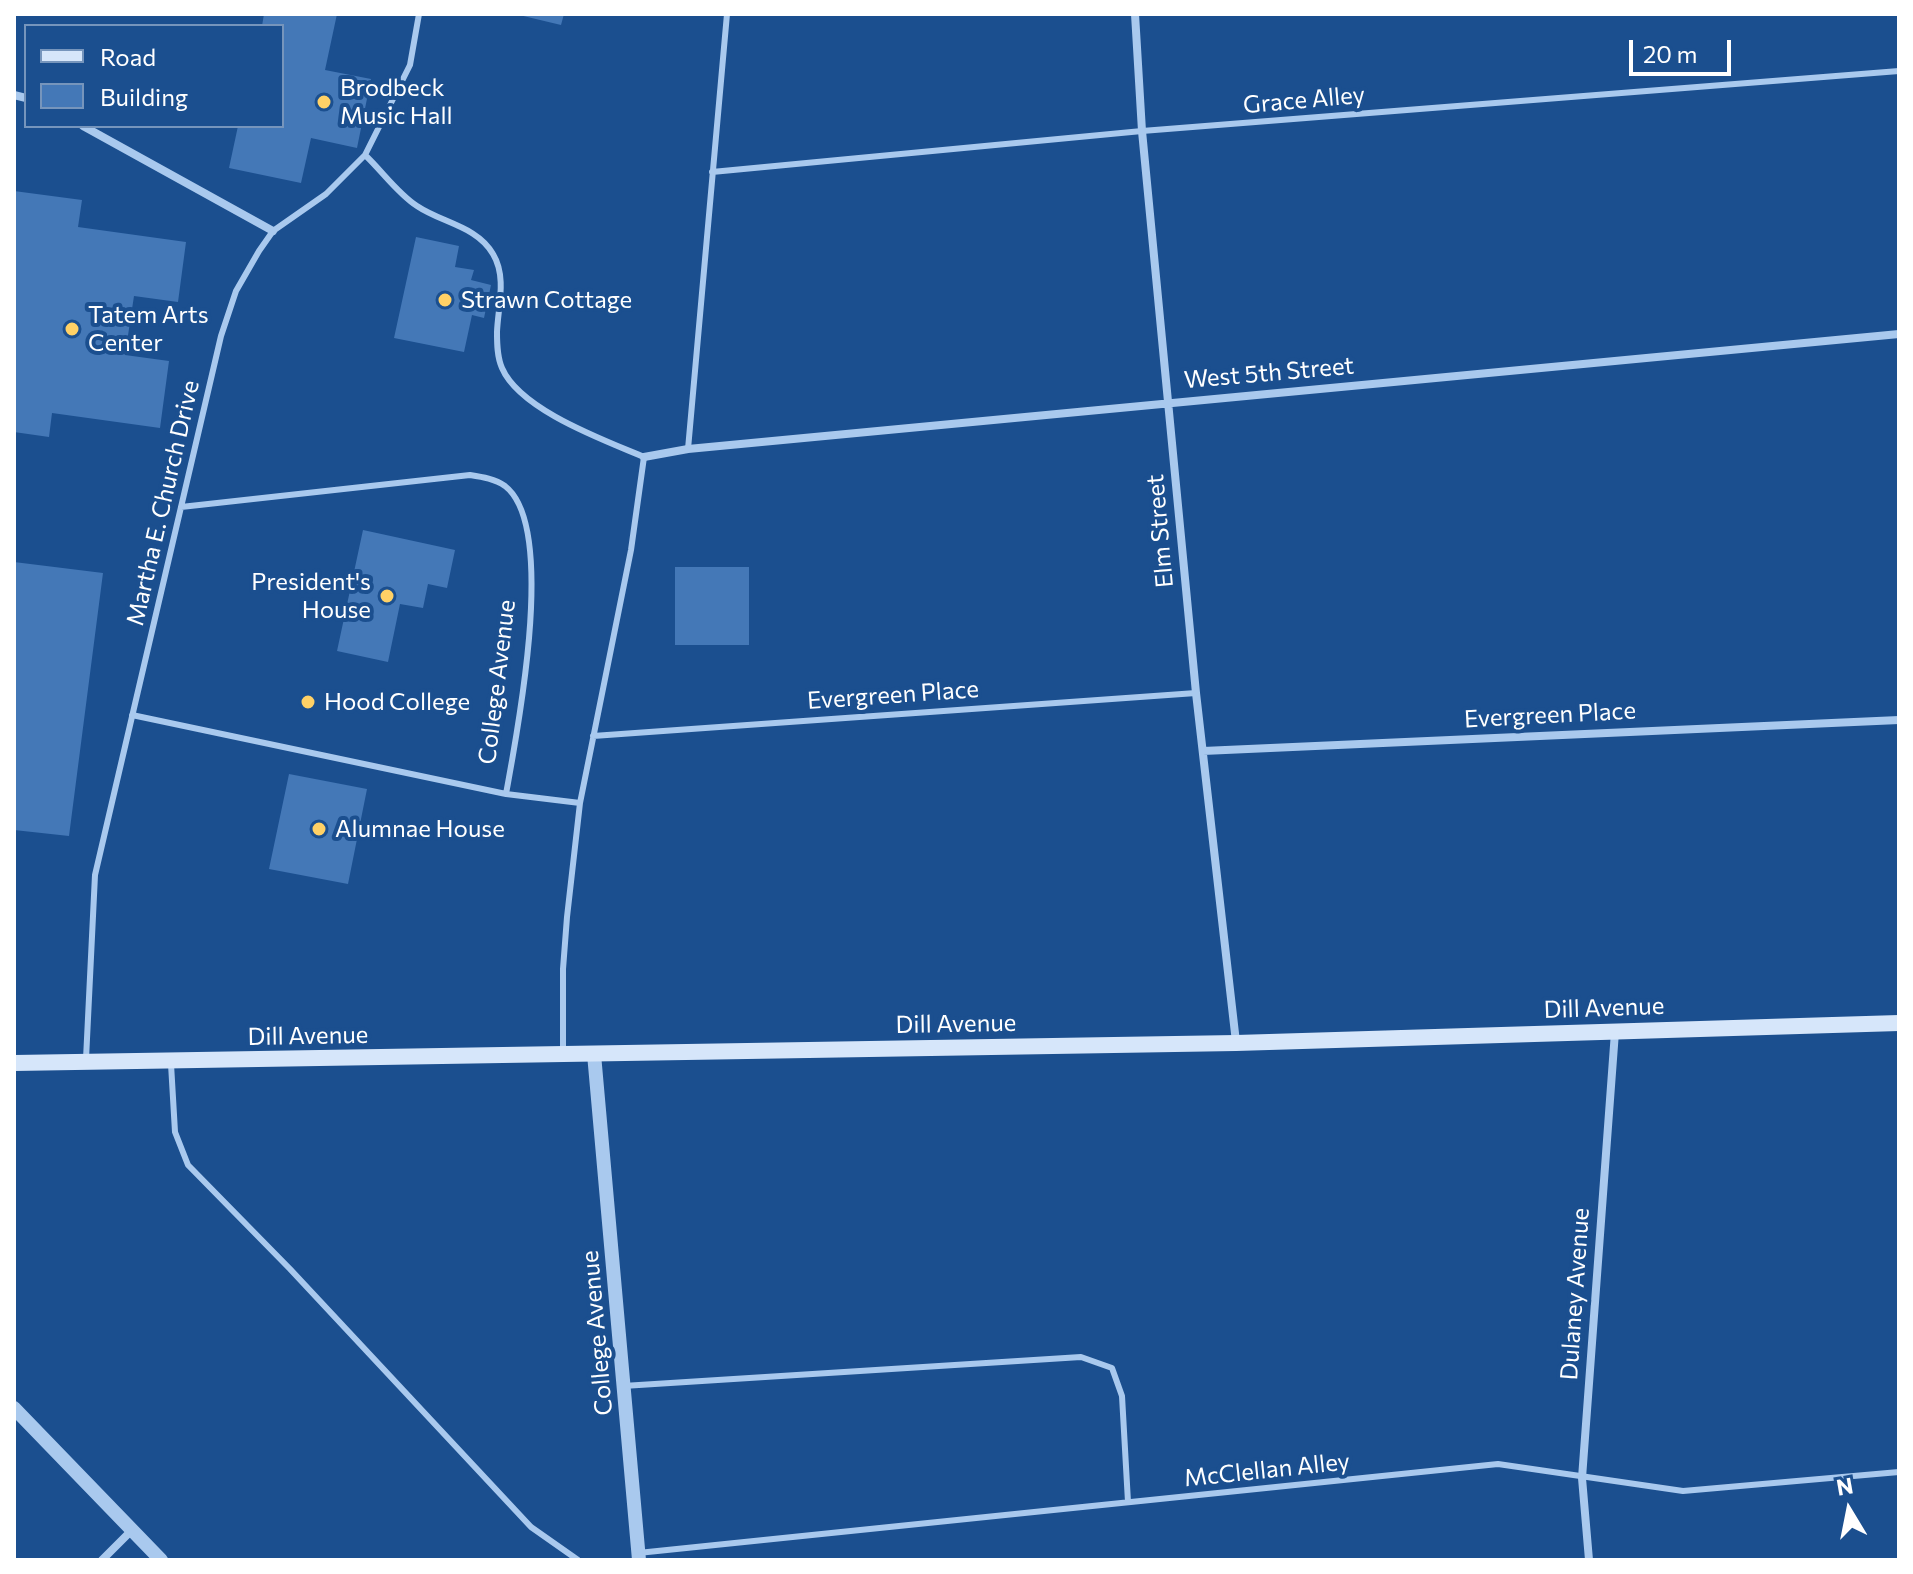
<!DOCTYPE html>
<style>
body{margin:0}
#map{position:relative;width:1913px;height:1574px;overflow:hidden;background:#1b4f8f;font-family:Commissioner,sans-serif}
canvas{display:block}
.frame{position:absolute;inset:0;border:16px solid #fff;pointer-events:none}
.legend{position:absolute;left:24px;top:24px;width:260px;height:104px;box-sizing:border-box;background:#1b4f8f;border:2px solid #7695bc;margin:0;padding:10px 14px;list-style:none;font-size:24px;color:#fff}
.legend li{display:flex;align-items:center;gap:16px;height:40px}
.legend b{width:40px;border:2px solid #7695bc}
.north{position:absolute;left:1809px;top:1470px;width:80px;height:80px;-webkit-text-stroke:6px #1b4f8f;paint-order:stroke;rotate:350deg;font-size:22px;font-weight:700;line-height:32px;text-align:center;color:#fff}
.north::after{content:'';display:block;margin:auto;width:28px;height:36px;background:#fff;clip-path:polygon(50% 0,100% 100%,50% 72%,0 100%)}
.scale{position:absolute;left:1629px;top:40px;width:102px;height:36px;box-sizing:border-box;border:4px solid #fff;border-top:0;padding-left:10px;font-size:24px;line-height:28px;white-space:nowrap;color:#fff;-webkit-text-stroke:6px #1b4f8f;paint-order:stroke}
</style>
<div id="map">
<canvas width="1913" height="1574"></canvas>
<div class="frame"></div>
<ul class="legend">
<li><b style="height:10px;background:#d6e6fa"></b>Road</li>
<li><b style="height:22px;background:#4478b7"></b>Building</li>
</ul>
<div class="north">N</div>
<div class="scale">20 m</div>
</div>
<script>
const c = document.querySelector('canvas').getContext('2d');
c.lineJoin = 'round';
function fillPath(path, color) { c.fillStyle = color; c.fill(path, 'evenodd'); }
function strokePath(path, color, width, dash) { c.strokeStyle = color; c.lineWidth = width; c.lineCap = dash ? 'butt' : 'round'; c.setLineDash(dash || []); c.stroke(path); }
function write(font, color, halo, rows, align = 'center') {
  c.font = font + ' Commissioner,sans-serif'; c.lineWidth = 8; c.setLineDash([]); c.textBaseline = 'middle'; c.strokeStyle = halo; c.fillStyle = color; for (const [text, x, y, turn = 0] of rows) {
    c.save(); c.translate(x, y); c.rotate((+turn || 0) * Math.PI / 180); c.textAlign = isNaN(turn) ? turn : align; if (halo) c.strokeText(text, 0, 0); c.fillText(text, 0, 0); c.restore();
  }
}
const building = new Path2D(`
 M264,14H337L325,70L371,79L357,148L311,138L301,183L229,168L238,126H282V26H262Z
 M515,14H564L561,25Z
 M14,191L82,200L78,227L186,242L178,302L134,296L125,355L169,361L160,428L52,413L49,437L14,432Z
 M416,237L459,246L455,267L474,270L471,280L491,285L484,318L472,315L464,352L394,338Z
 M363,530L455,550L447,588L428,584L423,608L400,604L388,662L337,651Z
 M14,562L103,573L69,836L14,830Z
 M675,567H749V645H675Z
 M289,774L367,789L348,884L269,869Z`);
const service = new Path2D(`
 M365,155C382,171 398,194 417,206C442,223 477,226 493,254C507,277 498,307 497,332C497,343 497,357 502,368C520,410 604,440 644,457L631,550L580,803L567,917L563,969V1051
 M712,172L1142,131L1899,71
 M688,449L727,14
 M181,507L470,475C483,477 495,479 505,486C558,527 517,733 506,794
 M132,715L506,794L580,803
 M593,736L1196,693
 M86,1059L95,875L221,336L236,291L259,251L273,231L326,194L365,155L410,65L419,14
 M171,1064L175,1132L188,1165L290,1269L531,1527L578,1560
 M623,1386L1081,1357L1112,1368L1122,1396L1128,1502
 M638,1553L1498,1464L1683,1491L1899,1472`);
const minor = new Path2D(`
 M1135,14L1142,131L1196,693L1236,1042
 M14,95L26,98
 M83,126L273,231
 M644,457L688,449L1899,334
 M1203,751L1899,720
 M102,1560L132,1530
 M1589,1560L1582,1478L1615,1032`);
const tertiary = new Path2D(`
 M594,1054L639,1560
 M14,1408L161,1560`);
const secondary = new Path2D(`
 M14,1063L1236,1043L1899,1023`);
const markers = [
 [324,102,8,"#ffd166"],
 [445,300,8,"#ffd166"],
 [72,329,8,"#ffd166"],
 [387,596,8,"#ffd166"],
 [308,702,8,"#ffd166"],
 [319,829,8,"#ffd166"]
];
const poiNames = [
 ["Brodbeck",340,88],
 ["Music Hall",340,116],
 ["Strawn Cottage",461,300],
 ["Tatem Arts",88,315],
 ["Center",88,343],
 ["President's",371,582,"right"],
 ["House",371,610,"right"],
 ["Hood College",324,702],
 ["Alumnae House",335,829]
];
const streetNames = [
 ["Grace Alley",1304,100,-5],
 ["West 5th Street",1269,373,-5],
 ["Martha E. Church Drive",163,503,-77],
 ["Elm Street",1160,531,-95],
 ["College Avenue",497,682,-83],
 ["Evergreen Place",893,695,-4],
 ["Evergreen Place",1550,715,-3],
 ["Dill Avenue",1604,1008,-2],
 ["Dill Avenue",956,1024,-1],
 ["Dill Avenue",308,1036,-1],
 ["Dulaney Avenue",1575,1294,-86],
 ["College Avenue",597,1333,-95],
 ["McClellan Alley",1267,1470,-6]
];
fillPath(building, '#4478b7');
strokePath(service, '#a9c9ee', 6);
strokePath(minor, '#a9c9ee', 8);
strokePath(tertiary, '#a9c9ee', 14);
strokePath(secondary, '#d6e6fa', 16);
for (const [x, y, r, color] of markers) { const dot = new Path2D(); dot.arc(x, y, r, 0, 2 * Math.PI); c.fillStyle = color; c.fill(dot); strokePath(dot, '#1b4f8f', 3); }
write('24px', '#fff', '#1b4f8f', poiNames, 'left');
write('24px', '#fff', '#1b4f8f', streetNames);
</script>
